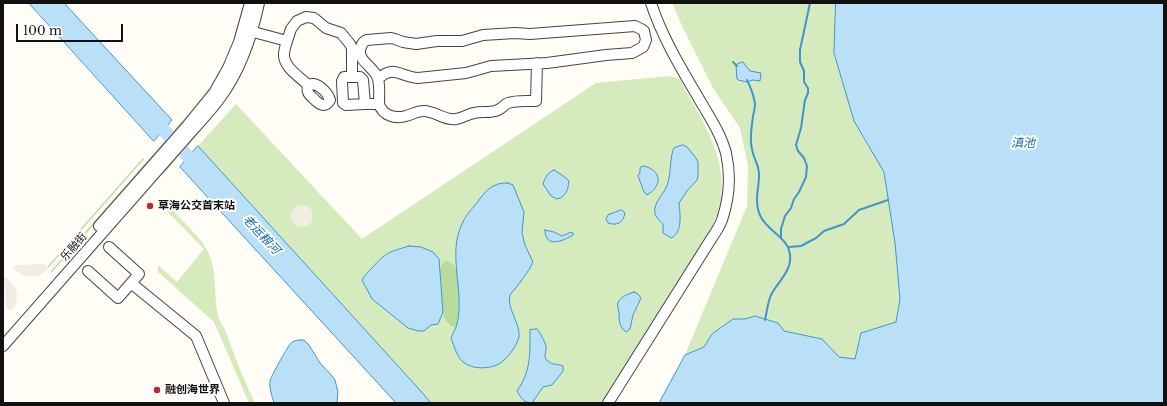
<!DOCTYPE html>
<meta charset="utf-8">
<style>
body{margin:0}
#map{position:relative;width:1167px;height:406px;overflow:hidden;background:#fffdf5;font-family:"Libre Baskerville",serif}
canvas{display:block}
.frame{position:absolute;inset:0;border:4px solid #111;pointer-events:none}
.scale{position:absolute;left:16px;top:24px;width:107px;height:18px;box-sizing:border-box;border:2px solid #111;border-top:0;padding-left:5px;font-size:12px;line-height:14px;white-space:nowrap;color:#111;-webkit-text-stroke:3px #fff;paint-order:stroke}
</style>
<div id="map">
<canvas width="1167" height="406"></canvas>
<div class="frame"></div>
<div class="scale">100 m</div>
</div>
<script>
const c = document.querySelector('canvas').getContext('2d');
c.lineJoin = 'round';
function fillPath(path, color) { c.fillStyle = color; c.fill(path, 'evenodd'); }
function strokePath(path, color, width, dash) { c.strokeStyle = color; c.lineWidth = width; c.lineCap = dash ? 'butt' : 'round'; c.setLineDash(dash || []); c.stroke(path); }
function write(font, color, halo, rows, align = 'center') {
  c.font = font + ' "Libre Baskerville","Noto Sans SC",serif'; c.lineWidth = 4; c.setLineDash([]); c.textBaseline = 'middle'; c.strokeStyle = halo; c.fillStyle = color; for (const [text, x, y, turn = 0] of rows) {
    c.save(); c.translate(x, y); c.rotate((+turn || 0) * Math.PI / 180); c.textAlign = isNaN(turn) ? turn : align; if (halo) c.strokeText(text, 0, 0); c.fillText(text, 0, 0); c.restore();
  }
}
const green = new Path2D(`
 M672,3H836L834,53L854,121L884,172L895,243L900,299L896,322L861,333L856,359L839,357L822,339L784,331L777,323L755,316L745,319H733L712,334L704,347L685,355L747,206L748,166L740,128L713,88L682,26Z
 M669,76L679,78C699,116 727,153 721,198C719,214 711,228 705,242L603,403H431L198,146L236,104L362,239L596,83Z
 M157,201L170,205C180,222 199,233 208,252C218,272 213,295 218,315C219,321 224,326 226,332C234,356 244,380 255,403H249L214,322L158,272V265L177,282L204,249Z`);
const forest = new Path2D(`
 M251,51C235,92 212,118 183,151C176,158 169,170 161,175H160Z
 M209,88L210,90L192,114L51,273V271L190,112Z
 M143,158L144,159L48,268L47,267Z
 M446,261C449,262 452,263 454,266C462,277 459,311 457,324L456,327H453C447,323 444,320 443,312L440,270L443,263Z`);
const plaza = new Path2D(`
 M291 216a11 11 0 1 1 22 0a11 11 0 1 1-22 0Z
 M44,264L48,268L41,275L37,276H24L13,268L15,265Z
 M5,276L13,285L17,293L16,305L11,311L6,308L4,278Z`);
const water = new Path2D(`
 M29,3H64L172,120L154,141Z
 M836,3H1164V403H659L685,355L704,347L712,334L733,319H745L755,316L778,323L784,331L822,339L839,357L855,359L861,333L896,322L900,299L895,243L884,172L854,121L834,53Z
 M743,62L750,71L761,73L760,81L753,80L747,82L738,80L737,79L736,65Z
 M683,145L687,147L696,158L698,162V176L697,180L687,191L679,203C680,213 683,233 671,238L663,233V224C659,220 653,215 655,208C657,198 666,192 668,182C671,173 670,154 674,148Z
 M198,146L418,388L431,403H396L180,167Z
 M644,166C663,171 662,186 647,195L644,192L638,176L640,172V168Z
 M554,170L562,175L569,181C568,190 566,197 557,199L551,196L543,184C545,178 547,173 554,170Z
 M508,183L513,185L524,212L522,233L525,245L533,262C529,271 524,277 518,285C516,288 512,292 510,295C506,307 521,325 519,337C517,346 507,359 499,364C489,369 473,370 463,362C457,357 454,346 451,338C453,333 456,328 457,324C465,292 447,254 462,224C465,216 471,210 476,204C481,197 488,187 496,185C499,183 504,183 508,183Z
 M622,210L625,213C623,223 617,226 608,223L606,219L608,215Z
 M545,230L554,232L562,236L571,232L573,233V235C563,241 545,249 545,230Z
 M409,246L421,247L433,252L439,259L443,312L438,324L431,325L424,331H418L408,328L372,299L362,280C365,275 368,272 372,268C386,252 389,252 409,246Z
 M634,292L638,294L641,298L633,315L630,329L626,332C619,327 619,320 619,312C618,308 617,306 618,302C622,296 628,294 634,292Z
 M537,329C540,332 545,342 546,346C547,352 542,357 548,361C552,365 558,364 563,366V371L560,375L552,385L543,387L532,403C524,403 521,398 517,391C531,371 530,354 530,330Z
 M300,340H304L309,345L320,363L332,376L335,380L338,392L337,403H274C272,396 269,388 270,381C270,378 289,344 291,343C293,341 297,340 300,340Z`);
const stream = new Path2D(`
 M733,62L737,66
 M747,80C751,88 754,96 755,104C755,108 754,112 753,116C752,126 749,139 752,149C753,158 760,166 759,176C759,187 755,197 758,209C762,230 788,235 790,255C792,270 779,281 772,293C768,300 767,311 765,320
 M781,238V229L785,216L791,208L794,199L799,192L806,177L807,166L804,158L798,151L796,145L801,128L805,100L808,93V88L804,82V71L800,62V50L810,3
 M789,247L801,246L816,238L824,231L844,224L859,210L888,200`);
const river = new Path2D(`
 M151,116L200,170`);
const minor = new Path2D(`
 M246,30L287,41C286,45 284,50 284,54C283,67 300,77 308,85
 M287,41L291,29L297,21L306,17L314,18L326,28L341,33L350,44L352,48V77
 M344,77H360L363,80L365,104L346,105L343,103L342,81Z
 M378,79C394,64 400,77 418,78L466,73L491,66L547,63L606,55L632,53L643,47L646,40L644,31L641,29L635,26L530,34L515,33L483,35L462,41H437L416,44L403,42L395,39L391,38L367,40C364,41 362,43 361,47C355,60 375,67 378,79C380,87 379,96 379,104
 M313,84C320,85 328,93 330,100C325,108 320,105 315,100C312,97 309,95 308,92C307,89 308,88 308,85Z
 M365,104H379C383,116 395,119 406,116C413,114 417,111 424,111C435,111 445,121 456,119C463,118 468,114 474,113C481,111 488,113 495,111C501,110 503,105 508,103C516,100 527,101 536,101L537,63
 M99,226L187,126L214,93L228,68L239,42L250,3
 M88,271L118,298L139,274L109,247
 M131,283L196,336L224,403
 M3,346L192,131C202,120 212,109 220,98C241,70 252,36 259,3
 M608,403L708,244C713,236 719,228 722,220C729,199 731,175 726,153C721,134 709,116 699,99C681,68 662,37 651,3`);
const markers = [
 [150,206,4,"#c4262e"],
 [157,390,4,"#c4262e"]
];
const poiNames = [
 ["草海公交首末站",158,206],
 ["融创海世界",165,390]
];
const streetNames = [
 ["乐融街",74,247,-49]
];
const waterNames = [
 ["滇池",1023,144],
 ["老运粮河",261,235,47]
];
fillPath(green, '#d5ebbd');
fillPath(forest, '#b9dc9c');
fillPath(plaza, '#f1ede2');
fillPath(water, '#b9e0f7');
strokePath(water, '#3f96cf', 1);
strokePath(stream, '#3f96cf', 2);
strokePath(river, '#b9e0f7', 13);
strokePath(minor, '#444', 12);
strokePath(minor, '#fff', 10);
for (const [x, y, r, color] of markers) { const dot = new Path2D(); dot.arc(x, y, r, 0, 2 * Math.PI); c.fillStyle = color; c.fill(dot); strokePath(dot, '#fff', 1.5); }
write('bold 11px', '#111', '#fff', poiNames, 'left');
write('11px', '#111', '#fff', streetNames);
write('italic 12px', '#1768a6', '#fff', waterNames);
</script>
